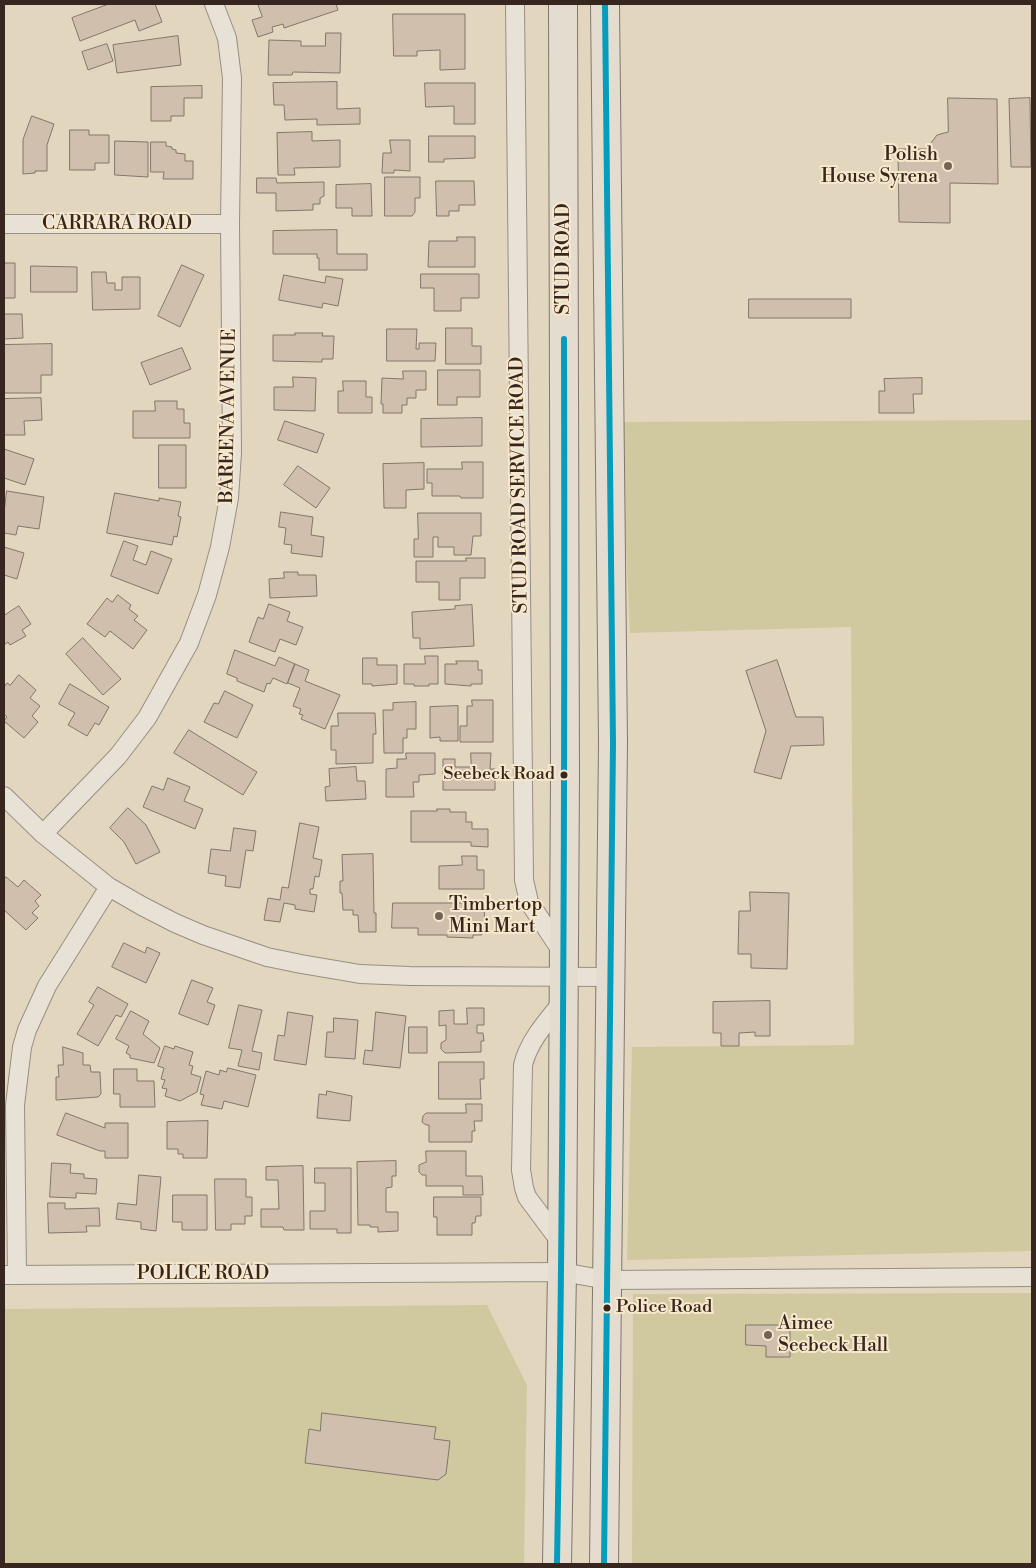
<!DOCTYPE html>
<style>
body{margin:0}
#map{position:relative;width:1036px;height:1568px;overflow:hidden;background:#e3d6bf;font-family:"Libre Bodoni",serif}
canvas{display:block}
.frame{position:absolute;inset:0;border:5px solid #37261f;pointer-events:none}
</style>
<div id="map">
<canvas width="1036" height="1568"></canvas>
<div class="frame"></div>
</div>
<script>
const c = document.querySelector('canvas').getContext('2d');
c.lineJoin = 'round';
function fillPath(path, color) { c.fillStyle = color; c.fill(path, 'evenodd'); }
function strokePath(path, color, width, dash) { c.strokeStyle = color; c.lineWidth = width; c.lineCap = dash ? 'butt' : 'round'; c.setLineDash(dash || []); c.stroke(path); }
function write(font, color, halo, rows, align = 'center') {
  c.font = font + ' "Libre Bodoni",serif'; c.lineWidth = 4; c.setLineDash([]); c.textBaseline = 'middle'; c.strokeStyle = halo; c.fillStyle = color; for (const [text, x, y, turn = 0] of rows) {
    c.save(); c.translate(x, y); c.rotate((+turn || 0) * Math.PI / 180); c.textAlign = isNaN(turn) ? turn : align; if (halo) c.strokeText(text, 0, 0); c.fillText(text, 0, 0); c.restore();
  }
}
const green = new Path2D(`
 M1032,420V1251L627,1260L632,1047L854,1045L851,627L630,633L620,422Z
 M1032,1293V1564H632L633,1294Z
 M487,1305L527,1385L524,1564H4V1309Z`);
const building = new Path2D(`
 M109,4H155L162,22L139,31L135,20L80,41L72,18Z
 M258,4H336L338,10L284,28L283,24L272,27L273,32L258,37L252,20L262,17Z
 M393,14H465V69L440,70V50L417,51V56H394Z
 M326,33H341L340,73L293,72L292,75H268L269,40L301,41V46H325Z
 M178,36L181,65L117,73L113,45Z
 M107,44L113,61L88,70L82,52Z
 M337,82V109L360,108V124L317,125V119L285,120L284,105H274L273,83Z
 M425,83H475V124H454V106L426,107Z
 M202,86V98H184V116H171V121H151V87Z
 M948,98L997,99L998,184L950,183V223L899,222L898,149H930L931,143L937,135L948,132Z
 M1030,98L1031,167H1011L1009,99Z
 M32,116L54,124L47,145V171H35V173L23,174V140Z
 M70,130H89V135H109V163H95V170H70Z
 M312,132V141L340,140V167L294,168L295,175H278L277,133Z
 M429,136H475V158L444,159V162H429Z
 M390,140H410V171L394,170V173H382L383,153H391Z
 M115,141L148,142V177L115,175Z
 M151,142H166V146L172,147V149L176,150V153L185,154V161H193V179H163L164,172H151Z
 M385,177H420V198H415V212L412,216H385Z
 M257,178H276L277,183L324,182V196L320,198V204H313V210L276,211V193H257Z
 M436,181H474L475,205H459V211H449V216H437Z
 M371,184L372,216H352V208H336V185Z
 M337,230V254H367V270H319V258H317V254H273V231Z
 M457,237H475V267H428L429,241H457Z
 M4,263H15V298H4Z
 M182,265L204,275L180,327L158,316Z
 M31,266L77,267V292H31Z
 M92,272H106L107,283H115V290H122V277H140V309L93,310Z
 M421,274H479V298H461V311H434V288H421Z
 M284,275L325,283L326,276L343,279L338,306L323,303L322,308L279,300Z
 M749,299H851V318H749Z
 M4,314H22L23,338L4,339Z
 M446,328H472V346H481V364H446Z
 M387,329H417L416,349H419V343H436L435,361H387Z
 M295,333H323L322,336H334L333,359H322V362L273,361V335H295Z
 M52,344V375H41V393H4V345Z
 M182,348L191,369L150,385L141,363Z
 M438,370H480V397H457V405H438Z
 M403,371H426V390H416V398H407V405H402V413H383V404H381L382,378L403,379Z
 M293,377L316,378L315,411L274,410V387H293Z
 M922,378V394H913L914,413H879V391H885L884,379Z
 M343,381H366V397H372V413H338V391H343Z
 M41,398L42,420L24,421L25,435H4V399Z
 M155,401H177V409H184V423H190V438H133V411H155Z
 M482,418V446L421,447V419Z
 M285,421L324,434L317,453L278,440Z
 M159,445H186V488H159Z
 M4,449L34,459L25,485L4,478Z
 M462,462H483V498H461L460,496H432V483H427V469H462Z
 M424,463V489L406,490V508H384L383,464Z
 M298,466L330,488L316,508L284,485Z
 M7,491L44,497L39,529L18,526L16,535L4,533V513Z
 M115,493L159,501V498L181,502L178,516L181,517L177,537L174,536L172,545L107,533Z
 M281,512L313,517L311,535L324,537L322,557L291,553L292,545L284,544L286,528L279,527Z
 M418,513H481V536H473L471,555H454V547H438V537H433V557H414V539H418Z
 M124,541L138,546L133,560L146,565L151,551L172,559L158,594L111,576Z
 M4,547L24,553L17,579L4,575Z
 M466,558H485V578H460V600H439V582H416V561H466Z
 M284,572H298V575H316L317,596L270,598L269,579L284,578Z
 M118,595L131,605L129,609L138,616L134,620L147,630L133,649L110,631L105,637L87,624L107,598L112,602Z
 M269,604L290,612L287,621L303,627L296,645L280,639L275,652L249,642L258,617L263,619Z
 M472,605L474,646L420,649V638H413L412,612L455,609V606Z
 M19,606L31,624L22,630L26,636L10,645L8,642L4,645V616Z
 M83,638L121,679L103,695L66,654Z
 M235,650L275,666L279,657L295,664L287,684L273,678L270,684L267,683L264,692L237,681V678L227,674Z
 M425,656H438V684H429V686H414V684H404V664H425Z
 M363,658H377V665H397V684L372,686V684H363Z
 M777,660L796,717H823L824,745L791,746L781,779L754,772L766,731L746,671Z
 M456,661H478V670H482V684H471V686L445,684V664H457Z
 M295,664L309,670L305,681L340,695L325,729L301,719L303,715L299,714L301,709L293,706L300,688L288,683Z
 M19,675L36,690L30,698L40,706L32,716L38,722L24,738L4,721L7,717L4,714V687L7,683L10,685Z
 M70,684L109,707L99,725L95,723L87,736L68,725L75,713L59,704Z
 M225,691L253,705L237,738L204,722L214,703L218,704Z
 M472,700H493V742H460V726H467V706H472Z
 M416,702V729H407V738H403V753H384L383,710H393V703Z
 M458,706V741H440V737L430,738V707Z
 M338,713H375L376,734H373V763L336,764V750H331V726H338Z
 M189,730L257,772L243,795L174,753Z
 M406,753H435V774L419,775V782H413L414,797H386V769L397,768V759H406Z
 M471,753H491L490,769H495V790H443V759H455V767H471Z
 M356,767L357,781H365L366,799L326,801L325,787L330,786L329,769Z
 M168,778L190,787L184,801L203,809L195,829L143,807L152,786L163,790Z
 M128,808L146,825L160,852L136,864L124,842L110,828Z
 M437,809H450V812H466V822H472V829H488V847L471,846V842H411V811H437Z
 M300,823L319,827L313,858L322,860L319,877L315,876L313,889H310V894L317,895L314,912L295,909V905L284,903L280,922L264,920L268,898L280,900L282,887L288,888Z
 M234,828L256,831L253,851L246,850L240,888L225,886L226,876L208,873L211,849L230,851Z
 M373,854L374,913H376V932H359L358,915H353V910H343L342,893H340V881H343L342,855Z
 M462,856H477V870H484V889H439V866L462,865Z
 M6,877L18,887L24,880L41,895L35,901L39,906L32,913L38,918L26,930L4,910V880Z
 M750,892L789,893L787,969L751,968V954H738L739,911H750Z
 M393,903H484L485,932L481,935H473V938L447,937V935H418V928H392Z
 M124,943L145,953L147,947L160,953L146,983L112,967Z
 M192,980L213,988L207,1002L215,1005L208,1025L179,1014Z
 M98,987L128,1004L121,1017L116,1015L98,1046L77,1034L94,1005L89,1002Z
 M770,1001V1036H755V1032L739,1033V1046H721V1033H713V1002Z
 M239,1005L262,1010L252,1051L262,1053L259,1070L238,1066L242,1050L229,1048Z
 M467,1008H484V1025H477V1033H483L484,1041H481V1052L445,1053L441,1049V1043L446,1040V1025L439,1026V1011L454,1010V1024H467Z
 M131,1011L149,1021L143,1034L160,1048L154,1063L130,1058V1055L126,1053L129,1046L116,1039Z
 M288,1012L313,1016L306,1065L274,1060L278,1035L284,1036Z
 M376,1012L406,1016L400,1068L363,1064L365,1050L372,1051Z
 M334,1018L358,1020L355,1059L325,1057L327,1032H333Z
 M409,1027H427V1053H409Z
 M165,1046L174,1049L175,1046L193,1052L189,1065L193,1066L191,1074L201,1077L197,1092L180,1101L165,1096L167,1089L162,1088L165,1080L161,1079L164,1068L158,1066Z
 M63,1047L83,1053V1065H90L91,1072H100L101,1094L98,1097L56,1100V1077H59L58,1065H63Z
 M439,1062H484V1079H480L481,1099H439Z
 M228,1068L256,1075L248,1107L224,1101L222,1109L201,1105L204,1095L200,1094L206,1071L219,1075L220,1070L226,1072Z
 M114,1069H137V1081H154L155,1107H120V1094H114Z
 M327,1091L352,1096L350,1121L317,1118L319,1094L326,1095Z
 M466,1104H482V1121H474L475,1131H472V1142H429V1125H426L422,1122L423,1116L426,1113H466Z
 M66,1113L105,1128V1123H128V1158H105V1151H100L57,1135Z
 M208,1121L207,1158H183V1154H178V1149H167V1122Z
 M426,1151H466V1176H482L483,1195H463V1186H426V1175H422L419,1172V1165L426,1162Z
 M396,1161V1176H392V1187L386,1188V1212H398V1231L378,1232V1227H370V1225H358L357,1162Z
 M52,1163L71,1164L70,1173L84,1174V1178L97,1179L96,1194L76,1193V1198L50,1197Z
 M303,1166L304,1230H284L283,1227H261V1209H279L278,1180H266V1167Z
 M315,1168H351V1233H337V1229H310V1211H325V1183H315Z
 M139,1175L161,1177L156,1231L141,1229V1222L116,1219L118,1203L136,1205Z
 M215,1179H246V1197H252V1216H245V1224H231V1230H216Z
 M173,1195H207V1230H182V1222H173Z
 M434,1197H481V1216H476L475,1223H472V1235H437V1217H434Z
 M48,1203H65V1209L99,1208L100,1226H86L87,1232L49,1233Z
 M746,1325H790V1357H766V1346L746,1345Z
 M322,1413L436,1427L434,1439L450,1441L446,1474L438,1480L305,1463L309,1429L320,1431Z`);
const minor = new Path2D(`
 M515,4L524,880L529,902L564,955
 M4,224H230
 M4,796L43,834L109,887L142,906L175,923L203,935L267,957L301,964L360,974L410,976L610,977
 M43,834L118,756L147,718L189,643L207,595L220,547L229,498L232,453L230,224L232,78L227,38L214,4
 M562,1244L527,1197L524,1188L521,1170L523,1065C529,1040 548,1020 564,1000
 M4,1275L562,1272L607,1280L1032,1277
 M17,1275L15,1105L22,1047L27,1030L47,986L109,887`);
const trunk = new Path2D(`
 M557,1564L562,1272L565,776L563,4
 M604,1564L613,743L605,4`);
const bus1 = new Path2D(`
 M557,1564C564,1156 565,747 564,339
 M604,1564L613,743L605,4`);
const markers = [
 [948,166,5,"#736457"],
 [564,775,4.5,"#37261f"],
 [439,916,5,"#736457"],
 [607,1308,4.5,"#37261f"],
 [768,1335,5,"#736457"]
];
const busNames = [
 ["Seebeck Road",555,775],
 ["Police Road",616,1308,"left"]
];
const poiNames = [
 ["Polish",938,155,"right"],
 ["House Syrena",938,177,"right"],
 ["Timbertop",449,905],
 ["Mini Mart",449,927],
 ["Aimee",778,1324],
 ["Seebeck Hall",778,1346]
];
const streetNames = [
 ["CARRARA ROAD",117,224],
 ["STUD ROAD",564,259,-90],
 ["BAREENA AVENUE",229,416,-89],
 ["STUD ROAD SERVICE ROAD",520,485,-91],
 ["POLICE ROAD",203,1274]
];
fillPath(green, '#d0c9a0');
fillPath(building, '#d0bfad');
strokePath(building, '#80776b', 1);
strokePath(minor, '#988e81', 20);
strokePath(trunk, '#80776b', 30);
strokePath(minor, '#e8e2d6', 18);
strokePath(trunk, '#e4ddcf', 28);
strokePath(bus1, '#069cbc', 6);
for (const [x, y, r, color] of markers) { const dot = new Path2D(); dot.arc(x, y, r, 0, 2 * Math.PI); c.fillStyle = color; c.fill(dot); strokePath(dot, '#f7e8cc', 2); }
write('18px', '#37261f', '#f7e8cc', busNames, 'right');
write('19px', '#37261f', '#f7e8cc', poiNames, 'left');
write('19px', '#37261f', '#f7e8cc', streetNames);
</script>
